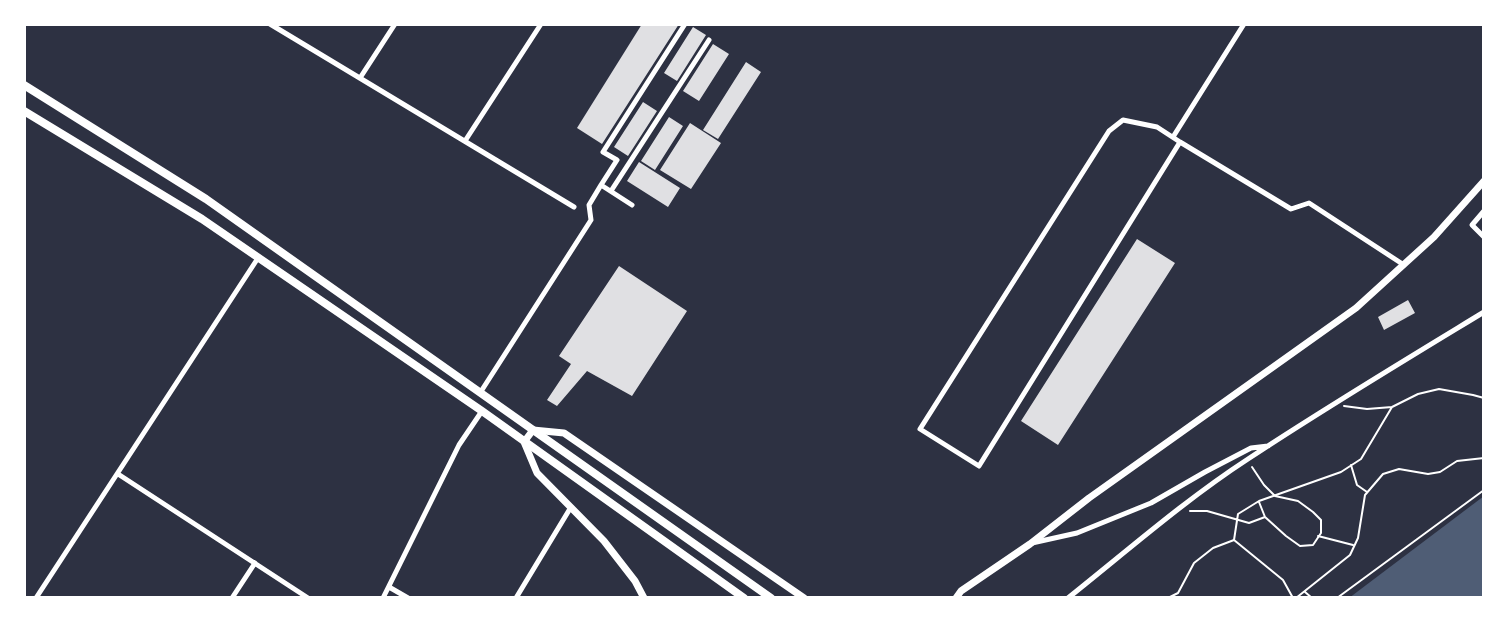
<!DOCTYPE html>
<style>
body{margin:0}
#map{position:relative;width:1508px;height:622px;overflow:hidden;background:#2d3142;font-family:"PT Sans Narrow",sans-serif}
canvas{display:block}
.frame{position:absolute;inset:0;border:26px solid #fff;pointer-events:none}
</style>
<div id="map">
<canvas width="1508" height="622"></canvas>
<div class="frame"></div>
</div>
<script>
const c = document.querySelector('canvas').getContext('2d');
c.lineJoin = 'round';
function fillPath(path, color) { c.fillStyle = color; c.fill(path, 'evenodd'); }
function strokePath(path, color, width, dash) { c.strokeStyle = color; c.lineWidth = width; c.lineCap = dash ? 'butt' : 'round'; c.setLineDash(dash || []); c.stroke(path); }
const water = new Path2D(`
 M1484,496V598H1349Z`);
const building = new Path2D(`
 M642,24H679L602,144L577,128Z
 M693,27L706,35L677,81L664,73Z
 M713,44L729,54L699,101L683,91Z
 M746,62L761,72L718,139L703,130Z
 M643,102L657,111L628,156L614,147Z
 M669,117L683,126L655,170L641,161Z
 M690,123L721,143L691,189L660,170Z
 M639,162L680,188L668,207L627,181Z
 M1137,239L1175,263L1058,445L1021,421Z
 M619,266L687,311L632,396L587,371L557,406L547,400L571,364L559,356Z
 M1408,300L1415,313L1384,330L1378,317Z`);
const path = new Path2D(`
 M1344,406L1367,409L1392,407
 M1351,465L1357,485L1367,492
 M1252,467L1264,485L1275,496L1298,501L1313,512L1321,520V533L1313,545L1300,546L1286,536L1265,517L1259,502
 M1190,511H1207L1249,523L1265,517
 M1318,536L1353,545
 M1234,540L1283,580L1293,598
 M1305,592L1312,598
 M1168,598L1178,593L1194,563L1213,548L1234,540L1238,514L1259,501L1341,472L1361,459L1392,407L1418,394L1439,389L1473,395L1484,398
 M1296,598L1350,555L1358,538L1365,495L1383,474L1399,469L1428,474L1440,472L1457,461L1484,458
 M1337,598L1484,490`);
const minor = new Path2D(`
 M270,24L574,207
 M360,78L395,24
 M1173,137L1244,24
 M465,141L541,24
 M1180,142L979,466L920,429L1109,131L1123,120L1157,127L1180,142L1291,209L1309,203L1404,265
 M601,185L617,160L603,152L685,24
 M611,191L709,40
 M1484,211L1472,225L1484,237
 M480,393L591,220L589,205L601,185L632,205
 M118,474L308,598
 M1032,543L1077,533L1151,503L1205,472L1251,448L1268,446
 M389,587L408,598
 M36,598L258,258
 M232,598L255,563
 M383,598L459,445L482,411
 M516,598L571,507
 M1068,598C1127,551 1185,500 1248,459C1325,408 1405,360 1484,312`);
const tertiary = new Path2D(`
 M644,598L635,581L604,541L537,473L524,442L533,430L564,433L804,598
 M956,598L961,591L1030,544L1089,498L1356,308L1434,237L1484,181`);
const secondary = new Path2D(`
 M24,85L206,199L771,598
 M24,111L202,219L482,411L744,598`);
fillPath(water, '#4f5d75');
fillPath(building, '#e0e0e3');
strokePath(path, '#fff', 2);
strokePath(minor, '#fff', 5);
strokePath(tertiary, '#fff', 7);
strokePath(secondary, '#fff', 8);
</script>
